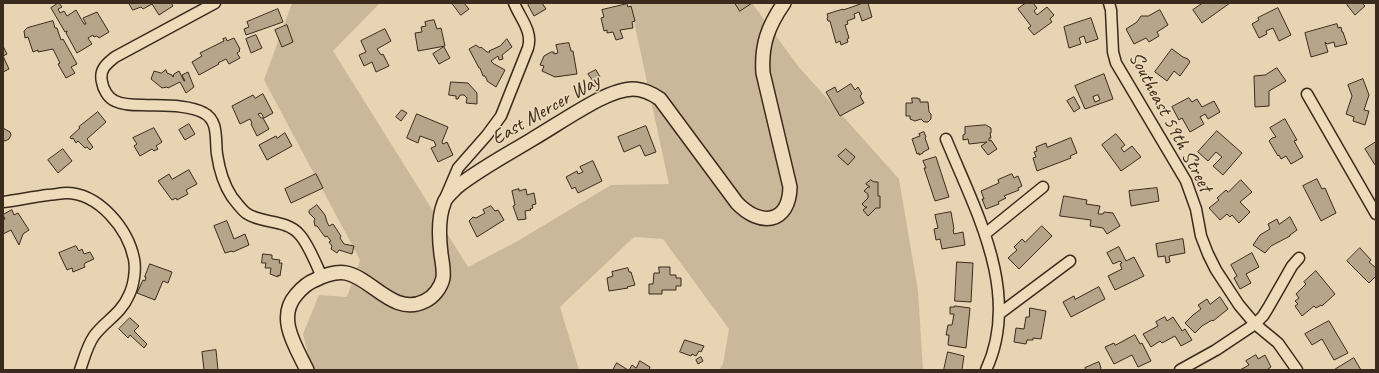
<!DOCTYPE html>
<style>
body{margin:0}
#map{position:relative;width:1379px;height:373px;overflow:hidden;background:#e8d4b3;font-family:Caveat,sans-serif}
canvas{display:block}
.frame{position:absolute;inset:0;border:4px solid #3b2a1e;pointer-events:none}
</style>
<div id="map">
<canvas width="1379" height="373"></canvas>
<div class="frame"></div>
</div>
<script>
const c = document.querySelector('canvas').getContext('2d');
c.lineJoin = 'round';
function fillPath(path, color) { c.fillStyle = color; c.fill(path, 'evenodd'); }
function strokePath(path, color, width, dash) { c.strokeStyle = color; c.lineWidth = width; c.lineCap = dash ? 'butt' : 'round'; c.setLineDash(dash || []); c.stroke(path); }
function write(font, color, halo, rows, align = 'center') {
  c.font = font + ' Caveat,sans-serif'; c.lineWidth = 3; c.setLineDash([]); c.textBaseline = 'middle'; c.strokeStyle = halo; c.fillStyle = color; for (const [text, x, y, turn = 0] of rows) {
    c.save(); c.translate(x, y); c.rotate((+turn || 0) * Math.PI / 180); c.textAlign = isNaN(turn) ? turn : align; if (halo) c.strokeText(text, 0, 0); c.fillText(text, 0, 0); c.restore();
  }
}
const green = new Path2D(`
 M292,3H380L333,51L468,267L516,242L611,185L669,184L630,3H752L798,66L899,179L918,291L923,370H719L723,364L729,329L663,239L634,237L560,307L579,370H312L303,334L319,295L347,297L360,260L264,80Z`);
const building = new Path2D(`
 M59,3L62,7L58,9L60,13L64,11L67,16L76,10L84,24H86L83,18L97,12L109,32L99,38L97,36L94,37L93,35L88,38L92,44L77,53L66,33L67,32V31L65,32L51,8Z
 M129,3H171L173,6L159,15L152,4L143,9L141,7L133,10Z
 M452,3H464L469,9L461,15Z
 M531,3H542L546,9L534,16L528,5Z
 M735,3H752L740,11Z
 M863,3H868L872,17L862,21L859,12L854,14L855,18L847,21L848,24L845,25L849,38L847,39L848,42L841,45L840,41L836,43L830,21H828L827,18L828,17L827,14L843,9V10L852,7Z
 M1026,3H1033L1037,8L1034,11L1037,15L1047,7L1054,15L1050,19L1052,22L1034,35L1028,28L1031,26L1018,9Z
 M1203,3H1230L1202,23L1193,10Z
 M1349,3H1362L1365,6L1355,15L1347,5Z
 M627,4L628,7L631,6L635,21L632,22L633,28L620,30L623,38L616,40L613,32L607,33V30L604,31L601,18L604,17L602,10Z
 M1278,8L1291,35L1279,41L1273,28L1266,31L1267,34L1259,38L1252,24L1259,20L1258,18Z
 M278,9L283,22L246,35L244,29L249,27L247,22Z
 M1160,10L1168,25L1157,32L1159,36L1149,42L1146,38L1134,44L1126,29L1137,22L1141,16H1148Z
 M1091,18L1098,39L1086,43L1084,36L1079,38L1081,44L1069,48L1064,27Z
 M434,20L437,29L441,28L445,46L418,51L415,33L422,32L421,27L426,26L425,22Z
 M53,21L55,28H57L61,40L63,39L77,64L71,67L75,73L66,78L58,64L60,63L53,49L38,52V50L33,52L28,37L25,38L24,31L27,28Z
 M1337,24L1338,28L1341,27L1342,32H1343L1347,44L1335,47L1334,42L1327,44L1325,42L1328,52L1311,57L1305,33Z
 M287,25L293,42L282,47L275,30Z
 M385,29L391,41L377,49L381,55L383,54L389,66L376,72L372,62L364,66L359,55L366,52L361,41Z
 M256,35L262,48L251,53L246,39Z
 M226,38L227,41L234,38L240,49L239,50L240,51L237,53L240,58L229,64L226,59L218,63L219,64L199,75L192,62L202,56L200,53L224,41L223,39Z
 M507,39L512,47L502,55L503,59L499,60L498,56L491,61L494,64L505,70L496,87L487,81V80L485,76H483L480,68H479L469,49L476,45L480,48L481,47L487,52H490L489,51L500,46Z
 M569,43L571,51H573L577,74L555,77L542,71L544,66L540,65L544,56L551,52H554V54L558,53L556,45Z
 M3,46L7,54L3,56L9,69L3,72Z
 M444,47L450,58L439,64L433,54Z
 M1172,49L1183,57L1188,59L1190,62L1180,76L1174,71L1167,81L1155,72Z
 M1277,68L1286,81L1269,91V106L1255,107L1254,76L1265,75Z
 M166,70L167,73L172,75L173,77L174,74L179,71L184,81H185L182,75L188,72L194,87L186,93L180,82L168,88L167,87L162,88L151,79L154,71L161,73Z
 M596,70L600,77L593,81L588,74Z
 M1104,74L1113,99L1085,109L1075,86ZM1098,95L1100,100L1095,102L1093,97Z
 M1363,79L1369,95L1364,110L1369,111L1365,125L1353,121L1354,117L1346,114L1352,96L1348,85Z
 M451,82L468,83L477,93V104L466,103L467,98L464,95H460L458,99H456V96L449,95Z
 M851,84L855,90L858,87L862,94L860,96L864,103L840,116L826,92L835,87L837,92Z
 M263,94L273,113L264,118L261,113L258,114L261,118H263L269,129L257,136L251,124L252,123L250,119L240,124L232,106L253,95L255,98Z
 M1074,97L1080,108L1074,112L1067,101Z
 M912,98H918V99H920V102H928L929,112L931,114V119L928,122H924L921,119L915,121L910,119V116H906V103H912Z
 M1189,98L1192,102L1197,99L1202,107L1214,101L1220,112L1208,119L1205,114L1200,117L1204,124L1190,132L1182,118L1179,120L1172,107Z
 M402,110L407,113L401,121L396,117Z
 M98,112L106,122L87,139L93,147L90,150L87,147L85,148L78,141L76,143L73,138L71,139L70,137L80,128L79,127Z
 M417,114L448,127L442,142L443,144L447,142L453,155L438,162L431,148L436,146L434,141L420,136L418,143L407,138Z
 M1285,119L1297,140L1294,141L1303,157L1291,164L1286,156L1281,159L1279,155L1278,156L1269,141L1272,138L1276,137L1270,128Z
 M189,124L195,134L185,140L179,130Z
 M986,125L991,128V133H990L991,138H989V141L991,140L997,149L988,155L981,146L987,142L969,144L968,139L963,140V135L965,134V127Z
 M646,126L656,152L645,156L640,145L624,152L618,137Z
 M3,128L10,132L11,135L9,139L5,141L3,140Z
 M154,128L162,142L156,146L158,149L154,151L152,149L140,156L134,146L137,144L133,138Z
 M1217,131L1242,153L1223,175L1213,166L1222,157L1216,152L1208,161L1198,152Z
 M924,132L926,137L925,138L929,149L923,152V153L919,155V153L917,154L912,139L920,136L919,134Z
 M285,133L292,146L267,160L259,145L276,136L277,138Z
 M1116,134L1125,145L1121,148L1124,152L1132,146L1141,157L1121,171L1102,145Z
 M1071,138L1077,153L1070,156L1071,158L1037,171L1033,158L1036,157L1034,152L1037,151L1036,147L1046,143L1047,147Z
 M1376,142V165H1375L1365,149Z
 M63,149L72,161L58,173L48,160Z
 M846,149L855,157L848,165L838,156Z
 M936,157L949,197L935,201L924,168H926L923,161Z
 M593,161L602,181L578,193L575,187L572,189L566,177L577,171L578,174L583,172L580,167Z
 M189,170L197,184L186,190L188,194L177,200L176,198L172,200L158,181L169,174L172,179Z
 M316,174L323,188L291,203L285,189Z
 M1012,174L1014,178L1018,176L1022,186L1018,188L1019,190L1004,196L1006,198L998,202L999,204L986,209L982,199H984L981,191L999,183L998,180Z
 M1317,179L1322,189L1325,188L1336,213L1321,221L1303,186Z
 M871,180L874,182H878V196H880V208H876L868,216L863,210L867,207H865L862,204L868,198V194L864,191L868,187H870L866,184Z
 M1241,180L1252,192L1240,202L1250,212L1239,223L1232,215L1230,217L1227,214L1220,220L1209,208L1219,200L1217,198L1226,190L1228,192Z
 M1157,188L1159,201L1131,206L1129,191Z
 M519,189V191L526,189L527,195L534,193L536,204L532,205L533,208L530,209L531,210L525,211L526,219L518,220L513,206L515,205L512,191Z
 M1064,196L1087,200L1086,204L1100,206L1098,214H1103L1104,212L1113,213L1120,226L1107,234L1103,228L1090,226L1091,220L1060,216Z
 M317,205L325,215L327,222L329,226L333,224L341,236L340,238L344,244L354,246L352,254L339,250L337,253L331,249L332,246L329,242L331,241L327,236L325,237L317,226H315L314,221L315,219L309,213V211Z
 M491,206L495,211L498,210L504,220L477,237L469,221L473,217L476,218L485,213L483,210Z
 M12,210L14,215L18,213L29,230L23,234L19,245L11,230L3,234V220L5,219L3,215Z
 M951,212L954,229L953,230L954,234L963,232L965,245L942,249L940,239L936,240L934,229L938,228L935,215Z
 M1290,217L1297,230L1290,235V236L1271,246L1265,253L1253,245L1260,235L1270,229L1268,224L1277,219L1279,224Z
 M227,221L234,239L245,234L249,245L233,252L232,251L225,253L214,226Z
 M1042,226L1052,236L1019,269L1008,258L1017,250L1014,247L1022,239L1025,242Z
 M1183,239L1185,253L1169,256L1170,262L1166,263L1165,256L1158,257L1156,244Z
 M76,246L79,251L82,249L84,254L90,252L94,259L85,263L84,265L85,267L73,272L72,268L67,270L59,253Z
 M1119,247L1126,261L1134,257L1144,276L1115,290L1108,276L1122,269L1120,264L1122,263L1120,261L1113,264L1107,253Z
 M1360,248L1371,260L1369,262L1376,268V276L1369,283L1347,261Z
 M1252,253L1259,267L1246,274L1251,283L1240,289L1234,278L1237,276L1231,265Z
 M263,254L272,255V259L280,260L279,263H282L280,276L278,275V277L270,274L271,268H265L266,263H262Z
 M957,262L973,263L971,302L955,301Z
 M150,264L172,272L168,283L163,281L155,300L137,293L143,280L145,281L146,277H145Z
 M659,267H670V275H676V278H681V286H676V290H662V294H649V284H653L654,273H659Z
 M628,268L629,272H631L635,285L627,287L628,288L609,291L607,278L613,276L612,272Z
 M1316,271L1335,294L1322,306L1321,305L1316,308L1314,306L1302,316L1295,306L1298,304L1295,301L1299,298L1296,294L1306,284L1304,282Z
 M1099,287L1105,299L1071,317L1063,302L1074,296L1075,299Z
 M1220,297L1228,309L1213,321L1212,320L1202,326L1195,333L1185,323L1193,315L1201,309L1198,305L1207,299L1210,304Z
 M955,306L970,308L966,348L948,345L949,335H946L948,325H952L954,314H950V307H954Z
 M1030,308L1046,311L1041,339L1033,338V340H1027L1026,344L1014,342L1016,328L1024,329L1026,317H1029Z
 M1165,317L1167,321L1173,317L1181,329L1182,331L1185,329L1192,340L1181,346L1175,336L1162,343L1160,341L1151,347L1143,334L1158,326L1156,322Z
 M130,318L139,326L134,331L147,344L144,348L130,335L128,338L119,329Z
 M1329,321L1348,353L1334,360L1322,339L1312,345L1305,334Z
 M1135,335L1140,344L1142,343L1151,361L1138,367L1132,355L1114,364L1105,347L1114,343L1115,345Z
 M685,340L704,346L701,352L699,351L696,356L692,354L691,356L680,352Z
 M216,350L218,370H204L202,352Z
 M948,352L964,356L962,370H944Z
 M1256,355L1258,359L1265,355L1271,367L1268,369L1269,370H1240L1249,365L1246,361Z
 M701,357L703,361L698,364L696,360Z
 M1354,358L1361,370H1334Z
 M640,361L650,367L649,370H629L632,365L636,368Z
 M1099,362L1101,368L1100,370H1086L1085,368Z
 M617,363L628,370H613Z`);
const minor = new Path2D(`
 M215,3L115,57C106,64 99,70 102,82C103,89 108,98 115,101C123,105 133,105 142,105C160,106 188,104 204,113C219,121 215,140 217,154C219,168 224,185 232,197C236,202 241,209 246,213C261,224 286,219 299,234C308,243 316,264 322,277
 M1109,3L1111,10L1113,52L1116,63L1186,181L1196,209L1201,236L1208,254L1216,270L1239,305L1255,324L1278,343L1297,370
 M1307,94L1376,214
 M946,139C975,210 1022,293 986,370
 M446,196L458,168L487,135L501,116L528,48C533,31 520,18 514,3
 M3,202C18,200 33,197 48,195C54,195 61,193 66,193C99,193 128,229 134,259C136,269 134,285 129,295C121,314 105,321 94,336C87,346 84,359 80,370
 M985,234L1043,187
 M999,314L1070,261
 M1180,370L1216,350L1255,324L1263,316L1268,308L1292,266L1299,258`);
const tertiary = new Path2D(`
 M307,370C296,347 276,318 296,295C301,289 307,283 315,280C325,275 335,271 346,273C372,278 394,317 425,301C434,297 441,287 443,278C444,270 442,261 441,254C439,238 438,218 444,203C445,198 453,191 457,187C478,170 508,154 531,140C553,127 575,112 598,100C608,95 621,89 633,89C642,89 653,94 660,99L737,203C760,227 789,224 790,187L763,73C761,45 768,26 784,3`);
const streetNames = [
 ["East Mercer Way",546,110,-30],
 ["Southeast 59th Street",1170,122,62]
];
fillPath(green, '#cbb89a');
fillPath(building, '#b7a589');
strokePath(building, '#3b2a1e', 1);
strokePath(minor, '#3b2a1e', 13);
strokePath(tertiary, '#3b2a1e', 16);
strokePath(minor, '#efdbb9', 10);
strokePath(tertiary, '#efdbb9', 13);
write('20px', '#3b2a1e', '#efdbb9', streetNames);
</script>
